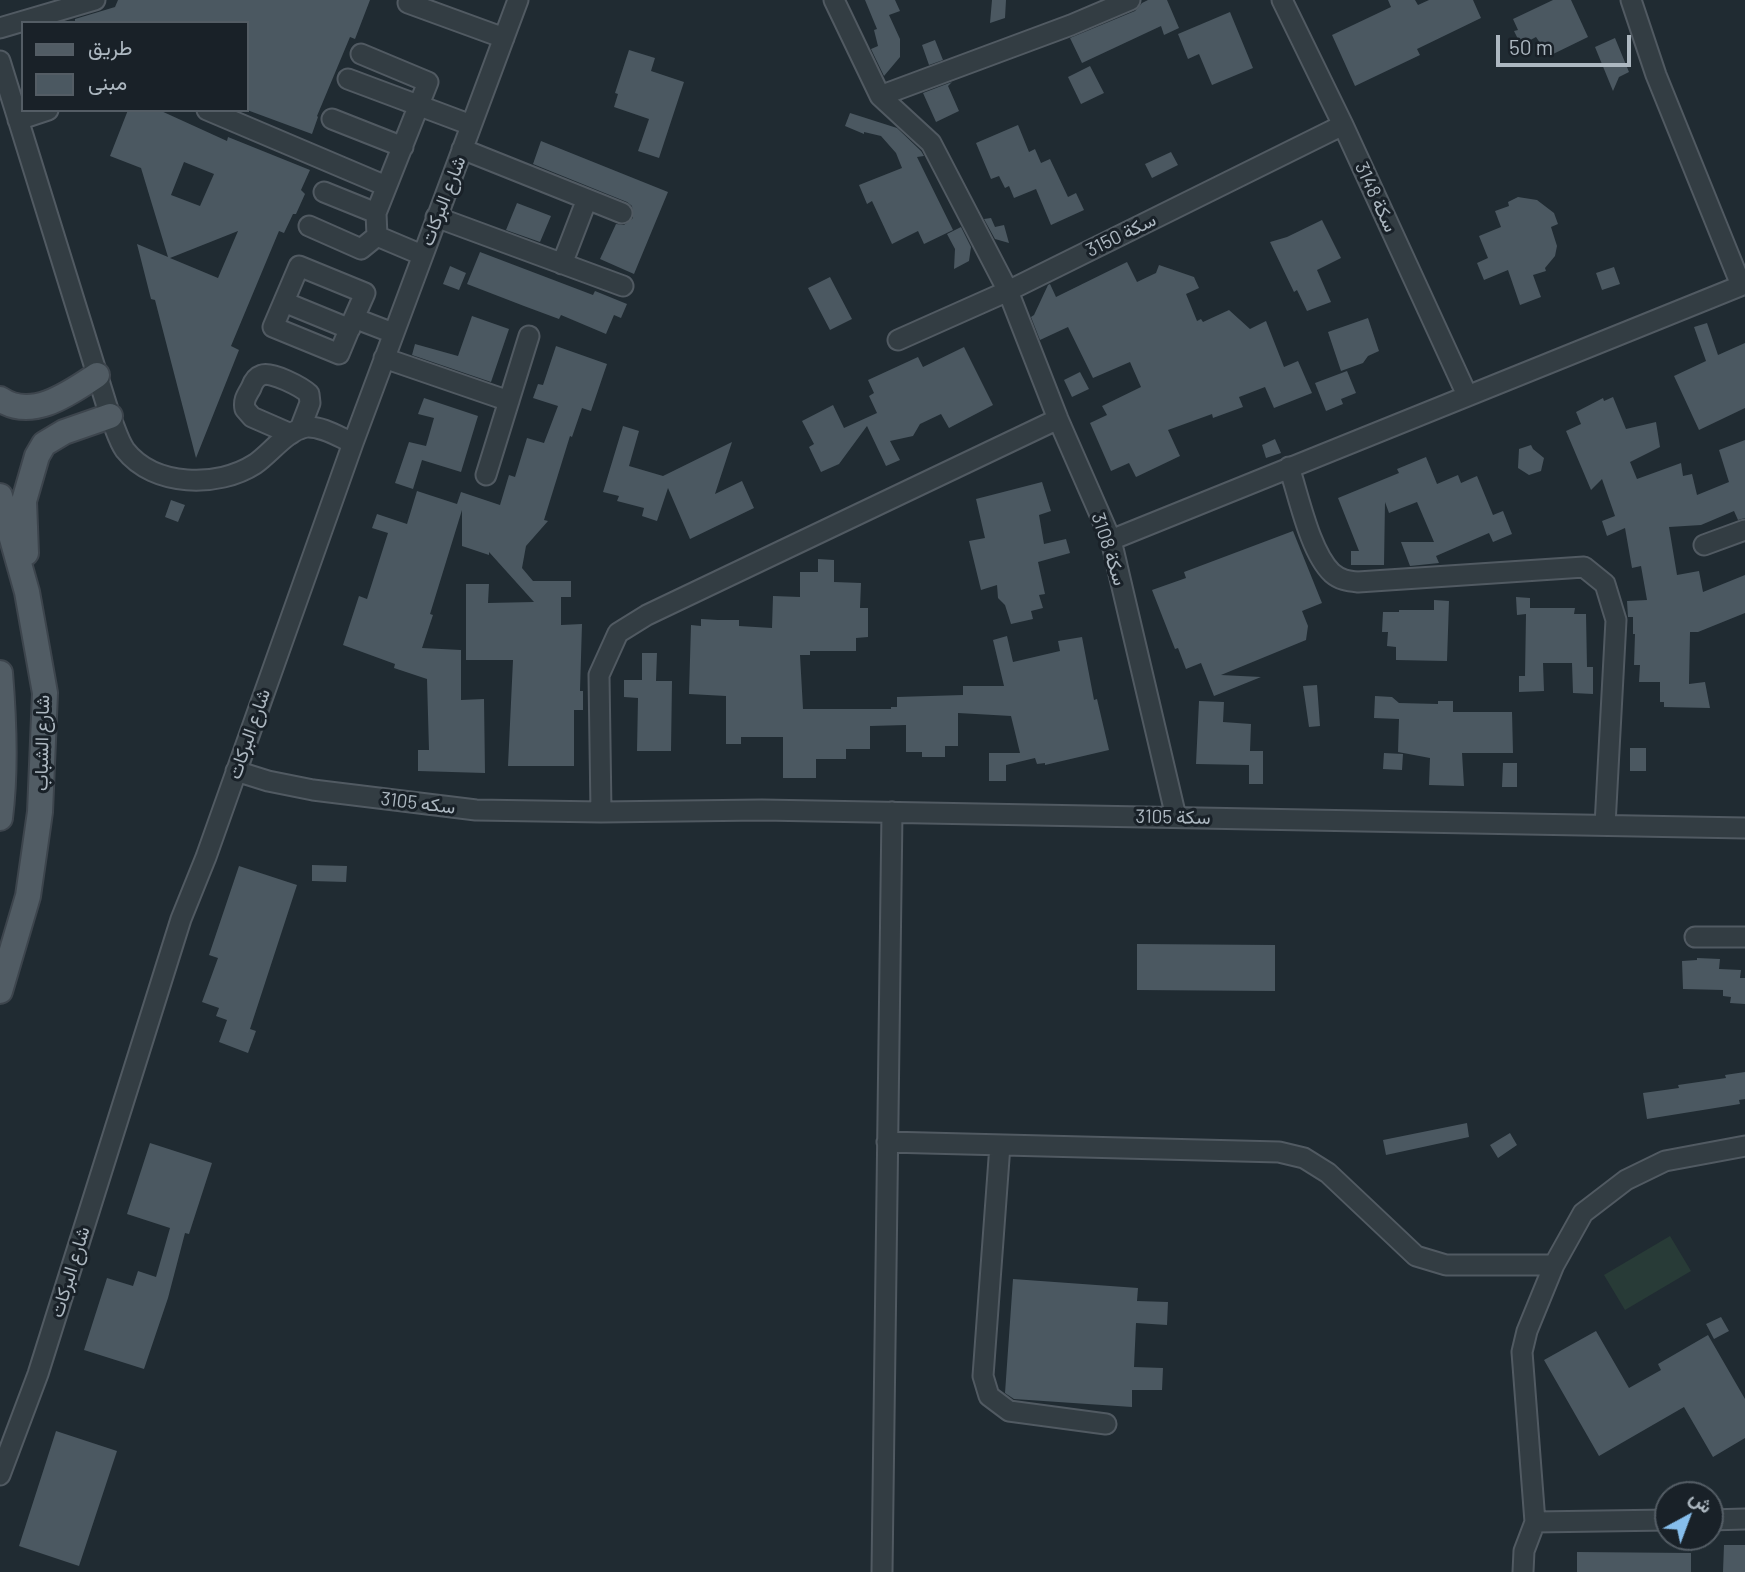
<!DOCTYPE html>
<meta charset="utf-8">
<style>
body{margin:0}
#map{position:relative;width:1745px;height:1572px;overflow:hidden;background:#202b32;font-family:Barlow,Vazirmatn,sans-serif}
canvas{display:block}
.legend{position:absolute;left:21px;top:21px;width:228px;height:91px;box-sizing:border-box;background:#192128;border:2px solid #545d65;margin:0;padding:9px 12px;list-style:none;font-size:21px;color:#adb8c1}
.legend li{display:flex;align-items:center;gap:14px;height:35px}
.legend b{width:35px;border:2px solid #545d65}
.north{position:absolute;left:1654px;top:1481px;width:70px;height:70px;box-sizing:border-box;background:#192128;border:2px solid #545d65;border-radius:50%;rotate:41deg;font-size:19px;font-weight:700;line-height:28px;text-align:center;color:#adb8c1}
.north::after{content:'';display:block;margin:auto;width:24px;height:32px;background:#86beec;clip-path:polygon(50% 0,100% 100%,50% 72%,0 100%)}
.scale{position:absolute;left:1496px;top:35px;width:135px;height:32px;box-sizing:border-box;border:4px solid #adb8c1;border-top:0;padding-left:9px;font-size:21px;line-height:24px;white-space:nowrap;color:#adb8c1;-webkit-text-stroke:5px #192128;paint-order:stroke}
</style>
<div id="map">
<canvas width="1745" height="1572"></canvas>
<ul class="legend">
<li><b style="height:9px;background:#515c64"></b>طريق</li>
<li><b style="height:19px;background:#4b5861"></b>مبنى</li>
</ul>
<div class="north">ش</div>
<div class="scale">50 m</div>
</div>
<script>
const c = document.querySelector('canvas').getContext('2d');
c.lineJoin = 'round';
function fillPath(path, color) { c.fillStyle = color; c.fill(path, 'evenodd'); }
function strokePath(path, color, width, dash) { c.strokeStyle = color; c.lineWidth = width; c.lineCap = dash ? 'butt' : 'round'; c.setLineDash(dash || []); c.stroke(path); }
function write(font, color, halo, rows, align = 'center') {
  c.font = font + ' Barlow,Vazirmatn,sans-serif'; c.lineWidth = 6; c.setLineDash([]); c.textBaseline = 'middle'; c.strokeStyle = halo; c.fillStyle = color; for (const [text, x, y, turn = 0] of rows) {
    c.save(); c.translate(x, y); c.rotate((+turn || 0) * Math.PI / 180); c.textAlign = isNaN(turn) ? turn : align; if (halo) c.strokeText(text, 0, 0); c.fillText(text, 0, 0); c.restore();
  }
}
const green = new Path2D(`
 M1670,1236L1691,1271L1625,1310L1604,1275Z`);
const building = new Path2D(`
 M118,0H370L355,39L350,37L317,116L318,117L312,134L247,110V23H75V19L115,7Z
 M865,0H895L900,11L889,15L900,39V57L884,76L871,49L878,46L874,30L877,29Z
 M992,0H1006L1005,18L990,23Z
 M1148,0H1167L1179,28L1164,35L1161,26L1082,63L1070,38L1135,11L1142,3Z
 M1388,0H1415L1418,5L1429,0H1473L1481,18L1417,49L1420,55L1355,86L1332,35L1391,7Z
 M1553,0H1571L1588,37L1549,56L1536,37L1521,45L1514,31L1518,30L1513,19Z
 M1230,12L1253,68L1212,85L1199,54L1188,59L1178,34Z
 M1615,38L1629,72L1619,77L1613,91L1595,47Z
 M935,40L943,60L929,65L922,45Z
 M629,50L655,58L651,71L684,82L659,158L638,151L649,119L614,107L618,94L615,93Z
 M1090,66L1104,93L1081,104L1068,77Z
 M952,82L948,86L959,111L936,122L923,93Z
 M128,110H159L227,141L228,137L310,170L301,190L305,194L296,214H293L284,233L279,231L231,346L239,350L196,458L155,300L151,299L137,244L168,257L141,168L110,156ZM184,162L214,174L200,206L171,195ZM238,231L218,278L170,258Z
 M850,113L897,128L921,151L924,156L917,157L953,230L924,244L918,231L892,244L872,201L867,204L859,185L902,168L896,153L881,136L864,132V134L845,126Z
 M1018,125L1029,152L1035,149L1041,163L1050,159L1068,197L1076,193L1084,210L1051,225L1036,189L1014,198L1009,186L1005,188L999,176L991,179L976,143Z
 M541,141L668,192L634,274L600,259L616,224L624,225L633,218L632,206L627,202L533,164Z
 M1171,152L1178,165L1152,178L1145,164Z
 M1518,197L1537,200L1554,213L1558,224L1551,227L1557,246L1555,256L1545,268L1546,271L1533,275L1541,297L1520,305L1508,270L1484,280L1477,263L1488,258L1479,236L1501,227L1495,211L1509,206L1508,202Z
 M517,203L551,216L540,242L506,230Z
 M991,218L995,227L1004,225L1009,243L995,239L984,219Z
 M1322,220L1341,258L1317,270L1331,302L1307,311L1297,290L1294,292L1270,242L1287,237Z
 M961,227L971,247L969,261L954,269L955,249L947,234Z
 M480,252L593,295L595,291L627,304L621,318L614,315L606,334L561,315L559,319L524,306L467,284Z
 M1127,262L1137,282L1156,273L1159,265L1194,277L1199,288L1186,294L1197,321L1201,319L1203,322L1229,310L1250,329L1266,321L1284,367L1298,361L1312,393L1274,408L1265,387L1239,397L1243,407L1213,418L1212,414L1168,430L1180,456L1136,477L1129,463L1111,471L1090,423L1107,415L1102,406L1141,387L1130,362L1093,378L1068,327L1040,340L1031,317L1034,315L1048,285L1050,284L1056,297Z
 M450,266L466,273L459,290L443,284Z
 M1614,267L1620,284L1602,290L1596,273Z
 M830,277L852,319L830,330L808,288Z
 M472,316L509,329L491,382L412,355L415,344L458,356Z
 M1368,318L1379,351L1368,356L1363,363L1341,371L1328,332Z
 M1707,323L1718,355L1745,343V408L1699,430L1674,376L1706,361L1694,327Z
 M556,346L607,364L591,411L582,408L572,437L570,436L544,520L548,521L526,546L522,568L533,581H571V597H561V625L582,624L580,691H583V710H574V766H508L513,660H466V584H489L488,603L534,602L489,552V555L462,546V510L430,614L433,615L422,648L461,650V700L484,699L485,773L418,771V750H429L427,679L394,668L395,664L343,645L359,596L367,599L388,533L372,528L377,514L407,524L417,491L457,504L461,492L500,505L509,475L515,477L527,438L544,443L558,406L533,398L538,384L543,385Z
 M964,347L993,405L949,428L941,414L920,424L913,436L890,441L900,460L886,466L867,426L839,464L821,472L809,447L814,444L802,421L833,405L844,428L877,413L869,396L874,393L868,380L918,357L923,367Z
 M1347,371L1356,393L1341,399L1343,404L1326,411L1315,383Z
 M1080,372L1089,389L1072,397L1064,380Z
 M1613,397L1626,429L1656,422L1660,447L1630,462L1637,479L1681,463L1683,476L1692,474L1697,495L1729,482L1719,450L1745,440V518L1738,520L1734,511L1701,525L1669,527L1677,575L1699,571L1703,592L1745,575V613L1698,632H1690L1689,684L1705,682L1710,708L1664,707V702H1660V682H1639L1640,665H1634L1635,634H1633V617H1628L1627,601L1647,600L1641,566L1632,568L1625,528L1607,536L1602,521L1615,516L1602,479L1591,490L1566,431L1581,424L1576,412L1603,398L1604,401Z
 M424,398L478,416L461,472L422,460L413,489L395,483L409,442L426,446L434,418L418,414Z
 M623,426L639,431L629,466L663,476L732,442L715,494L742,481L754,508L690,539L668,488L657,521L642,516L644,508L617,501L619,496L603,492Z
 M1275,439L1281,453L1266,458L1262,445Z
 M1531,445L1533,449L1544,458L1541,471L1529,475L1518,468L1519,449Z
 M1426,457L1437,484L1458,475L1461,483L1477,476L1493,515L1503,511L1512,534L1493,542L1489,533L1436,556L1439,563L1410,566L1401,542H1434L1417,502L1389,513L1385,502L1384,565H1351V551H1359L1338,498L1399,473L1397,469Z
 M1042,482L1051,511L1039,515L1044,544L1066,539L1070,553L1038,562L1045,594L1039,595L1043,608L1031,611L1033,619L1011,624L1005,605L998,598L997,585L981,590L969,541L985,538L976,499Z
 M171,500L185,505L178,522L165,517Z
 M1293,531L1322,603L1302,611L1308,626L1306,640L1221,675L1261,677L1214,696L1201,663L1186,669L1178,648L1175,649L1152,590L1186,578L1184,572Z
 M818,559L834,560V582L861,583L860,608H868V637L856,638V651H810V655H800L803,709H891V707H897V697L963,695V686H1004L993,640L1007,636L1013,662L1060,651L1058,641L1082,637L1094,700L1097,699L1109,750L1045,765V763L1037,764L1035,758L1006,765V781H989V753H1020L1011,716L958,713V746H945V757H922V752H906V725L870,726V749H846V759H816V778H783V737H741V744H726V696L689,694L691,625L701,626V619L718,620H739V626L772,628L773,596L800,597V572H818Z
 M1516,597L1530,598V608H1575L1574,614H1586L1587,667H1593V694L1573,693L1572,663H1543L1544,691L1519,692V676H1525L1526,614L1517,615Z
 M1434,600L1449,601L1447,661L1396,660V647L1387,646L1388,632H1382L1383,612H1399V610H1434Z
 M642,653H657L656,681H672L671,751H637L638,698L624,697V680H642Z
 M1317,685L1320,726L1309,727L1303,686Z
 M1375,696L1392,697L1399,703L1438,704V701H1453V712H1512L1513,753H1462L1464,786L1429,785L1430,758L1398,752L1399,719L1374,718Z
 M1199,701L1224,702L1223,722L1251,724L1250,751H1263V784H1249V765L1196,764Z
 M1630,748H1646V771H1630Z
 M1384,753L1403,754L1402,770L1383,769Z
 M1503,763H1517V787H1502Z
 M312,865L347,866L346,882L312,881Z
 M239,866L297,885L250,1029L256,1031L248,1053L219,1042L227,1020L216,1016L219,1008L202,1002L218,958L209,955Z
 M1137,944L1275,945V991L1137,990Z
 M1697,958L1720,959L1719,969L1741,970L1740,978H1745V1004L1730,1003L1731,997L1723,996V990L1683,989L1682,961L1697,960Z
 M1745,1072V1099L1739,1100L1740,1104L1647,1119L1643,1093L1679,1088L1678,1085L1726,1078L1725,1075Z
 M1467,1123L1469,1137L1386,1155L1383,1140Z
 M1510,1133L1517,1145L1498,1158L1490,1145Z
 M150,1143L212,1163L189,1234L185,1233L168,1298L144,1369L84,1350L107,1278L133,1286L138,1271L156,1277L170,1228L127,1214Z
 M1013,1279L1138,1288L1137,1301L1168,1302L1167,1325L1136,1323L1134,1367L1163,1368L1162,1390H1132V1407L1014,1399L1005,1393Z
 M1721,1317L1729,1331L1714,1339L1706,1324Z
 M1596,1331L1629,1388L1661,1370L1658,1364L1708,1335L1745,1399V1438L1713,1457L1684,1407L1599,1456L1544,1360Z
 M56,1431L117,1451L79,1566L19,1546Z
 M1724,1545H1745V1572H1723Z
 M1577,1552L1691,1553V1572H1577Z`);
const minor = new Path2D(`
 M409,0L408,3L504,38
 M834,0L880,96L931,143L1008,291L1058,419L1111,540L1176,817
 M1282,0L1343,125L1467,395
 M1631,0L1656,75L1741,285
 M0,28L95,0
 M361,54L428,82L376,213
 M0,61L110,416C115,427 118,440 125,450C154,487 218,488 255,464C271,453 287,430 307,427C322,426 339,437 353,443
 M348,79L471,125
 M880,96L1071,25L1130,0
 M207,110L386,186
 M332,119L403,147
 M18,120L48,110
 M462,149L622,213
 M324,192L376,213L377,236L422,255
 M436,217L623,286
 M309,226L361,249L377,236
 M562,264L587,199
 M284,302L350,329
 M354,318L339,354L273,327L299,266L365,293L354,318L393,333
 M898,340L1008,291L1343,125
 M384,358L509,401
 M291,434L252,417L245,409C243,400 247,395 251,388C253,382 256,377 262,375C271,371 302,387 309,394L310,403L300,429
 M1289,467C1299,497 1310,552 1332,573C1340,580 1348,581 1358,582L1584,567L1605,584L1616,620L1605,825
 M486,475L529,336
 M1111,540L1745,284
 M1704,545L1745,530
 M236,771L268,781L313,790L476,810L601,812L762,810L1745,828
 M601,812L599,675L618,633L647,615L1058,419
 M1695,937H1745
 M887,1142L1279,1152L1304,1158L1328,1173L1416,1256L1446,1265H1554
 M1000,1145L983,1376L989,1396L1009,1411L1106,1424
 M0,1475L38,1374L181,919L206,857L353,443L518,0
 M1710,1520L1745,1519
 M1535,1522L1668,1520
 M882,1572L892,812
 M1523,1572L1524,1551L1535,1522L1522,1352L1527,1331L1554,1265L1583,1213L1626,1180L1665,1161L1745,1146`);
const major = new Path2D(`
 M0,399C32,421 70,393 97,375
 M0,496L27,592L45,693L40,812L28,896L0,991
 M26,553L24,501L37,456L44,444L64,432L110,416
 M0,673C4,721 6,771 0,818`);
const streetNames = [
 ["سكة 3148",1376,197,65],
 ["شارع البركات",443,201,-69],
 ["سكة 3150",1121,235,-26],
 ["سكة 3108",1109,549,72],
 ["شارع البركات",249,734,-71],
 ["شارع الشباب",42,743,-89],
 ["سكه 3105",418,803,7],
 ["سكة 3105",1173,817,1],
 ["شارع البركات",70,1272,-73]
];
fillPath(green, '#283b37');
fillPath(building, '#4b5861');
strokePath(minor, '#515a62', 23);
strokePath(major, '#3d454d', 28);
strokePath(minor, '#333d43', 19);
strokePath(major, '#515c64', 24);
write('19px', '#adb8c1', '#192128', streetNames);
</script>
